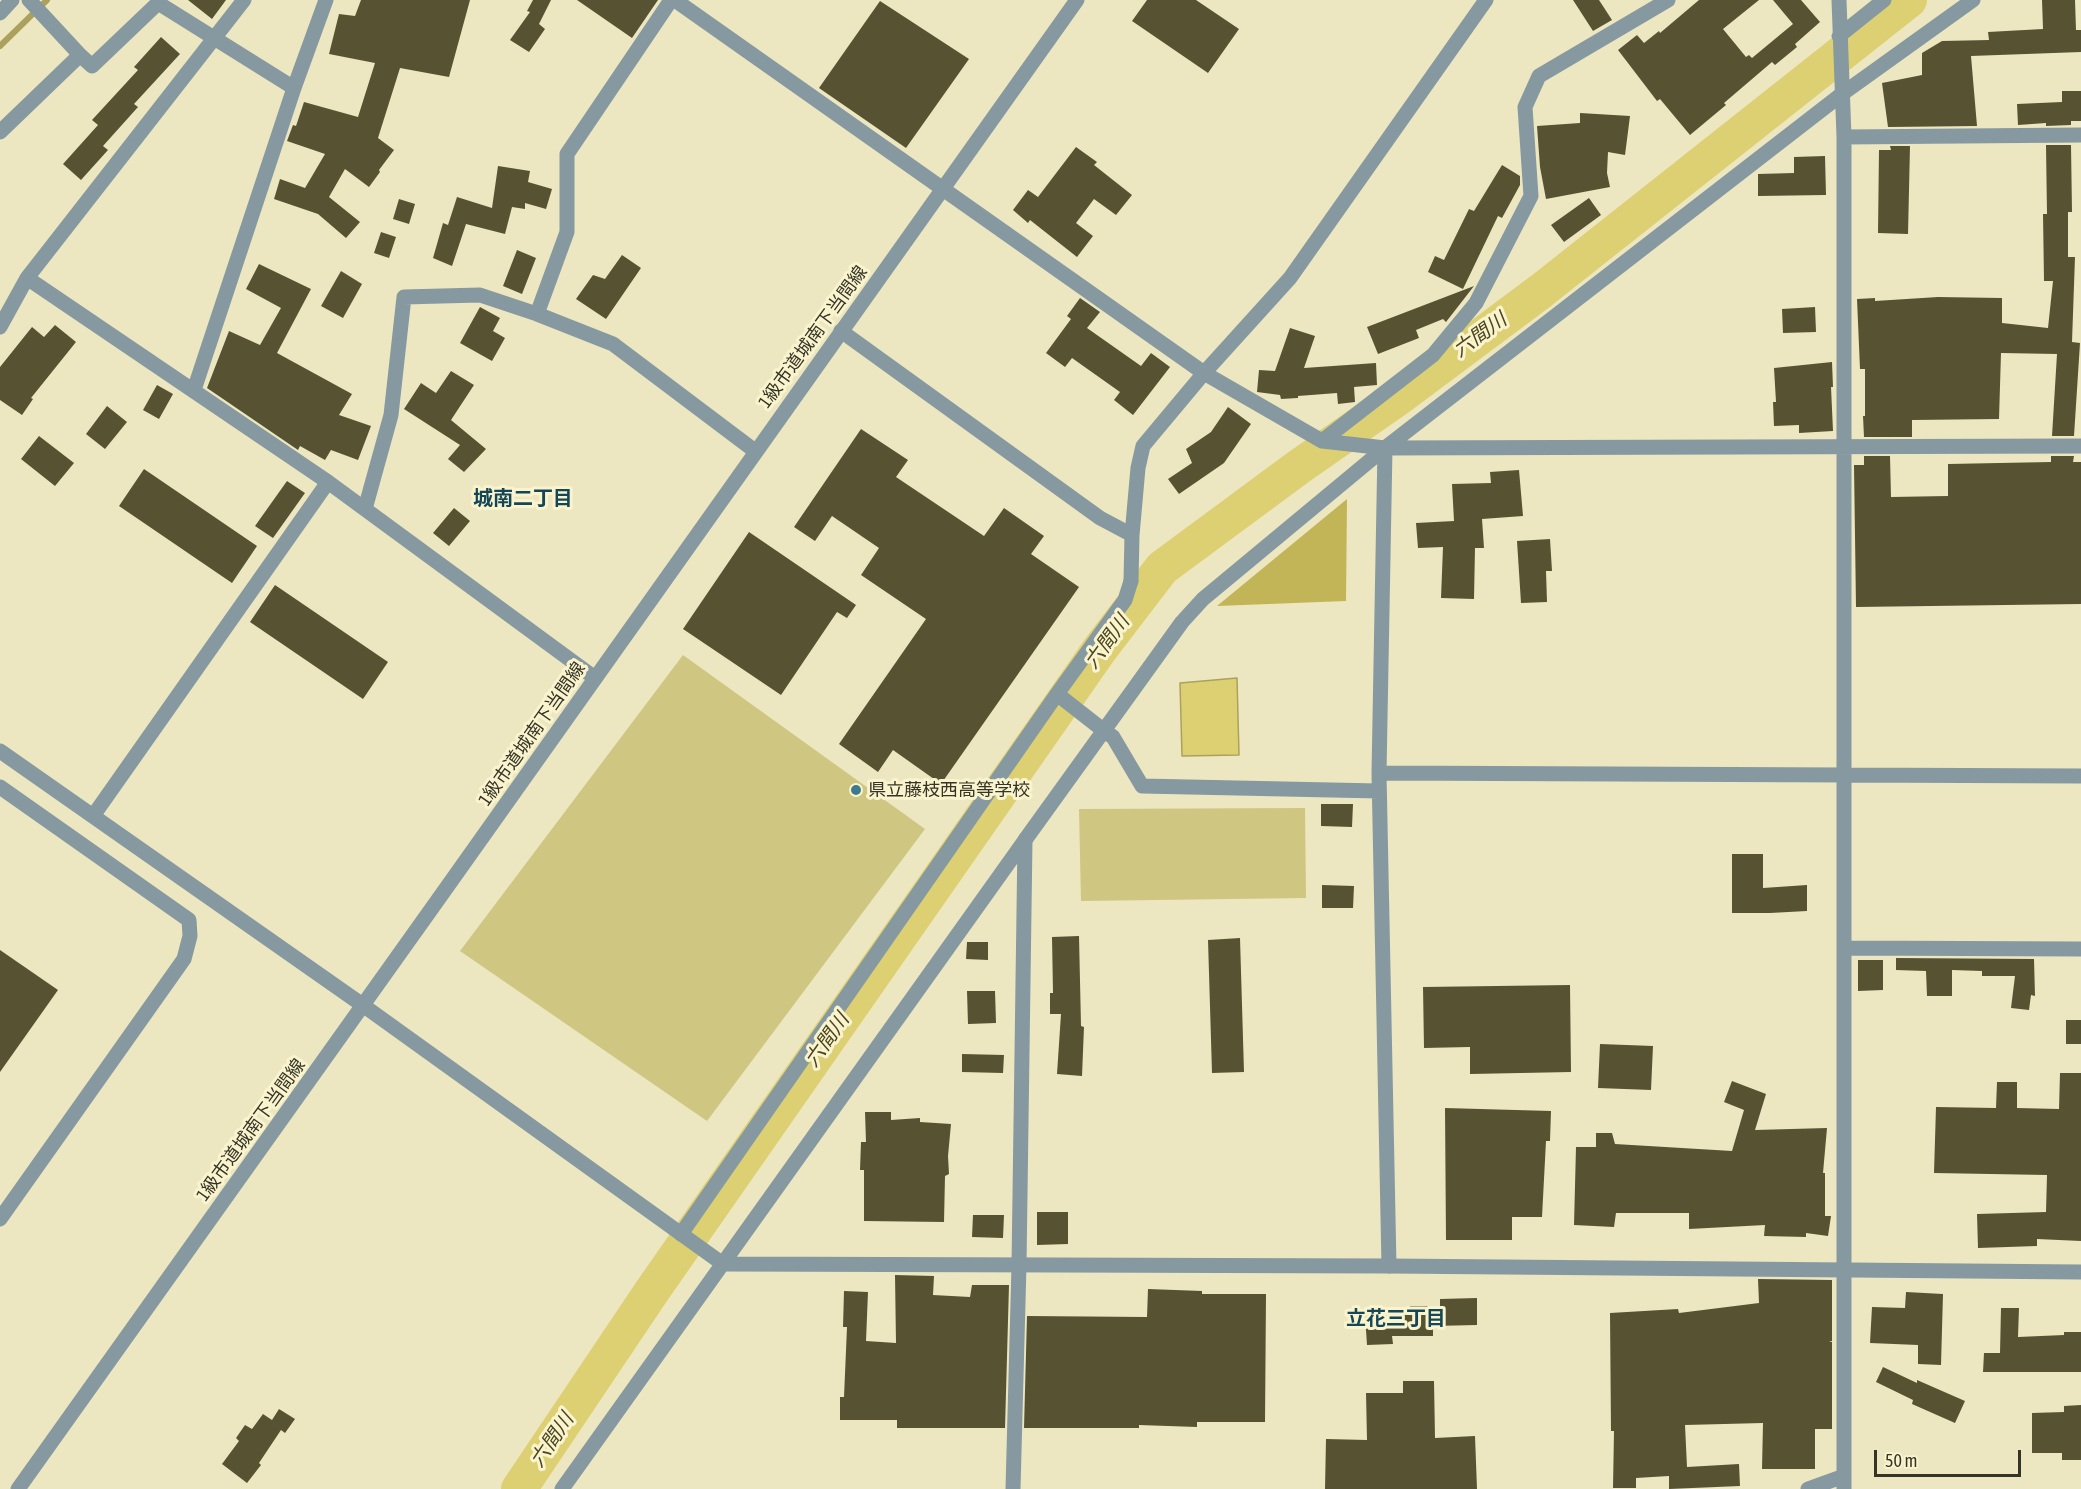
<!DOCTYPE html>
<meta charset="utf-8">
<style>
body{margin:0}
#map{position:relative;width:2081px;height:1489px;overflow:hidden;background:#ece7c1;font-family:"Asap Condensed",sans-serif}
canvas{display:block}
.scale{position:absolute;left:1874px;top:1450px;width:147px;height:27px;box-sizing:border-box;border:3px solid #363426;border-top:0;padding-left:8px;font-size:18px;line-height:21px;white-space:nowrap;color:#363426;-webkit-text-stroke:4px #f9f4ce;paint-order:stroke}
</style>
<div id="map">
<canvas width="2081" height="1489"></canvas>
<div class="scale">50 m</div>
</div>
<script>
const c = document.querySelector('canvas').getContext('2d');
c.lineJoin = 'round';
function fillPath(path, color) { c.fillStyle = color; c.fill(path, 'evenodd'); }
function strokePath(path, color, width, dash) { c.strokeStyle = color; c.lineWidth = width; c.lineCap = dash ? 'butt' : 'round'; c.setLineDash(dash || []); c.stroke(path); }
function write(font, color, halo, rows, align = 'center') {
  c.font = font + ' "Asap Condensed","Noto Sans JP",sans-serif'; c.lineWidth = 6; c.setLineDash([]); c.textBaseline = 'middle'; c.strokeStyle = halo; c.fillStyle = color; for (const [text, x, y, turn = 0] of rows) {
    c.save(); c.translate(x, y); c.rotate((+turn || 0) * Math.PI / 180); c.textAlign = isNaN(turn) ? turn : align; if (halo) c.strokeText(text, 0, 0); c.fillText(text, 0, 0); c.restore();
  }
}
const green = new Path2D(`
 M683,655L925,829L707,1121L460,951Z
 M1305,808L1306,898L1081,901L1079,809Z`);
const forest = new Path2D(`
 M1347,499L1346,601L1217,606Z`);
const water = new Path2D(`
 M1237,678L1239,755L1182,756L1180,683Z`);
const stream = new Path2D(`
 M0,46L47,0`);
const river = new Path2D(`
 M519,1489L652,1291L1100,649L1162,568L1300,466L1395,400L1541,291L1909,0`);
const building = new Path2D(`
 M188,0H226L212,19Z
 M361,0H470L449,77L400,68L378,138L394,150L379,170L380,172L369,187L345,169L329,197L360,222L346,238L318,214L274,199L280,179L305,188L325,154L287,141L293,125L296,126L304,102L358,117L375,63L329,54L339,14L355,16Z
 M533,0H551L539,24L545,29L529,52L510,40L530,12L527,11Z
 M577,0H658L632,38Z
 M1147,0H1196L1239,29L1208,73L1132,21Z
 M1573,0H1599L1612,20L1593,31Z
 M1699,0H1759L1723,29L1746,57L1749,55L1752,58L1793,24L1773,0H1801L1820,22L1795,44L1797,47L1775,65L1772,62L1724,103L1726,105L1690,135L1660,99L1657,101L1618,50L1637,35L1644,43L1659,31L1660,33Z
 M2042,0H2075L2076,30H2081V52L1971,56L1977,126L1888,127L1882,83L1922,75V53L1942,41L1989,40L1988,32L2043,29Z
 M880,1L969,59L906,148L819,88Z
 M161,37L180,54L134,104L138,107L103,146L108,150L81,180L63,164L98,125L92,120L138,70L134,67Z
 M2062,91H2081V121H2071V125L2046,126V123L2018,125L2017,104L2062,102Z
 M1580,113L1630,116L1625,155L1608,152L1607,173L1610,187L1546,199L1540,167L1537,126L1580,123Z
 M2046,145H2071L2072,212H2068V257H2075L2072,342L2080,343L2074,436H2052L2057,354L2001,353L1999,419L1912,420V437H1864L1863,416H1865V369H1860L1857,299L1875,298V301L1938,297L2002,298V323L2048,328L2053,281H2044L2043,214H2047Z
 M1890,146H1910L1908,234L1878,233L1879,150H1891Z
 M1076,147L1097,162L1094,165L1132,195L1116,215L1094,199L1076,223L1093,236L1077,257L1030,220L1028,223L1013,210L1028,190L1038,197Z
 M1825,156L1826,195L1758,196V174L1794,173V157Z
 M1502,165L1520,176V185L1502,218L1498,216L1463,289L1428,272L1435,256L1444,260L1469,209L1474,211Z
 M498,166L530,171L528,182L552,189L546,209L525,203V209L512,207L505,234L466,224L452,266L433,258L443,223L448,225L457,197L492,208Z
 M1589,198L1601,215L1564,242L1551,225Z
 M399,199L415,204L409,224L393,219Z
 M381,232L396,237L389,258L374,253Z
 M517,250L536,258L522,294L503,286Z
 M622,255L641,268L606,319L576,299L593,275L605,279Z
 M259,264L311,289L277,353L352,394L339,415L371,426L358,460L331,450L325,460L300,446L298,450L207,388L229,331L260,345L281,308L246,289Z
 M341,271L362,284L343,318L321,306Z
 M1474,286L1446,322L1443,319L1416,330L1419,338L1378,354L1367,327Z
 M1080,298L1100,312L1087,328L1141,366L1151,353L1170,367L1133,415L1114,400L1120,392L1072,358L1065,367L1046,353L1071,319L1067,316Z
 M480,307L500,318L493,331L505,338L492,361L460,343Z
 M1815,307L1816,332L1783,333L1782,309Z
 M55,325L76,342L31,398L33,399L22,415L0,400V367L32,327L44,337Z
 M1290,328L1315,336L1304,368L1376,363L1377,385L1354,387L1355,402L1338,404L1337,393L1298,396V398L1281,399L1280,395L1257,392L1259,370L1275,371Z
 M1832,362L1833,387H1831L1833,431L1799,433V425L1774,426L1773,402H1776L1774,368Z
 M451,371L474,385L451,420L486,449L464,472L448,459L460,445L404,409L421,383L436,393Z
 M157,385L173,394L159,419L143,410Z
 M107,406L127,422L105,449L86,434Z
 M1228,407L1251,424L1224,463L1179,494L1168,479L1192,463L1186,449L1211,432Z
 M861,429L908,460L896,477L984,536L1004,508L1044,536L1031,554L1079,587L941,784L893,750L878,772L839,744L926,619L861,575L879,548L832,516L815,541L794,527Z
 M39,436L74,463L55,486L21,459Z
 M1864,456H1890L1891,497L1948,496V464L2051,462V456H2074L2073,462H2081V604L1856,607L1854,465H1864Z
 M144,469L257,546L232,583L119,506Z
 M1519,470L1523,516L1482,519L1484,548H1475L1474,599L1441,598L1443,547L1418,548L1416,523L1454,521L1452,484L1491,483L1490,472Z
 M287,481L305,493L273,538L255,526Z
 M454,508L470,521L449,546L433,533Z
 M749,532L856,605L847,618L837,612L781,695L683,629Z
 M1550,539L1552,571H1546L1547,602L1521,603L1517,541Z
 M275,585L388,662L363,699L250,622Z
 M1321,804H1353L1352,827L1321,826Z
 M1732,854H1763V888L1807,885V911L1770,913H1732Z
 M1322,885L1354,886L1353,908H1322Z
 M1079,936L1081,1026L1084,1027L1082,1076L1057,1074L1061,1014H1050V993H1053L1052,937Z
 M1240,938L1244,1072L1212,1073L1208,940Z
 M967,942H988V960L966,959Z
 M0,950L58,990L0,1072Z
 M1896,958L2034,959L2035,996L2031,995L2029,1010L2011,1008L2015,976H1982V971L1952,970V996H1927L1926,971L1896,970Z
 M1858,960H1883V990L1858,991Z
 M1570,985L1571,1072L1470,1074V1047L1424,1048L1423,987Z
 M967,991H995L996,1023L968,1024Z
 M2066,1020H2081V1044H2066Z
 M1600,1044L1653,1046L1651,1090L1598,1088Z
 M962,1054L1004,1055L1003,1073L962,1072Z
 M2060,1073H2081V1241L2037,1239V1246L1978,1248L1977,1214L2046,1212L2047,1175L1934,1173L1936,1107L1996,1108L1997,1082H2017V1108L2059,1109Z
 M1732,1081L1766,1094L1755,1130L1827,1128L1823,1173H1825V1216H1831L1828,1236L1806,1233V1237L1764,1236L1765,1225L1689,1229V1213H1616L1614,1227L1574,1225L1576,1147H1596V1133H1612L1615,1144L1732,1151L1744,1110L1724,1102Z
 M1445,1108L1551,1111L1550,1141H1546L1542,1217H1512V1240H1446Z
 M865,1112H891V1120L920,1118V1122L951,1124L948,1156L949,1174L945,1176L944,1222L864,1221V1170H860L861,1142H866Z
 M1037,1212H1068V1244L1037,1245Z
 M973,1215H1004L1003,1238L972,1237Z
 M895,1275L934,1276L933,1295L970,1297L972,1285H1009L1005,1428H897V1420H840V1397H844L847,1327H843L844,1291L868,1292L866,1341L896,1343Z
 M1758,1279L1832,1280V1341H1829L1832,1342V1429H1815V1469H1762L1763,1423L1685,1425L1687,1467L1739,1464L1740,1486L1669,1489V1476L1636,1478V1488H1613L1614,1431H1611L1610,1313L1678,1309L1679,1313L1759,1303Z
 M1148,1289L1202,1291V1294H1266L1265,1422H1197V1427L1139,1425V1428H1024L1027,1316L1147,1317Z
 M1906,1292L1943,1294L1941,1365L1918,1364V1345L1870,1343L1872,1307L1905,1308Z
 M1477,1298V1325L1433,1326V1336H1392L1393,1344L1367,1345L1365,1315L1410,1313V1306H1440V1299Z
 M2001,1308H2019L2018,1337L2064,1335V1332H2081V1372H1983L1984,1353H2000Z
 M1883,1367L1917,1383V1380L1965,1401L1955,1423L1912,1404L1913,1400L1876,1382Z
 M1403,1381H1434L1435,1438L1475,1436L1477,1489H1325L1326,1439L1367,1440L1366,1393H1403Z
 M2081,1405V1460H2062V1453H2032V1413L2064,1412V1406Z
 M279,1409L295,1419L285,1433L281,1430L259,1463L261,1465L247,1483L222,1464L239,1441L236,1438L245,1425L252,1429L263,1414L272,1420Z`);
const pedestrian = new Path2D(`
 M1057,694L1103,730
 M1025,840L1182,622L1203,599L1385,448
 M681,1234L1057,694L1125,600L1131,581`);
const minor = new Path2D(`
 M671,0L567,154V232L537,314L613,344L755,451
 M675,0L1204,373L1322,441L1385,448L2081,446
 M1839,0L1844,137V1489
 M0,13L12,0
 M1839,36L1884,0
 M80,55L92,66L158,3L294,88
 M0,132L80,55L29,0
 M1844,137L2081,135
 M27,278L244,0
 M0,327L27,278L328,482L595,678
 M841,331L1100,518L1132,535
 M194,390L294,88L326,0
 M1322,441L1433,355L1476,303L1531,196L1525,107L1539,76L1668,0
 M1385,448L1379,773L1389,1266
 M1385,448L1842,94L1973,0
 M365,509L391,415L404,297L480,295L537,314
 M1131,581L1132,535L1138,468L1143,446L1204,373L1290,278L1486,0
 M1103,730L1113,737L1142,786L1379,791
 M0,751L364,1006
 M1379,773L2081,776
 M0,787L189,920L190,936L184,959L0,1219
 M93,816L328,482
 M1845,948L2081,949
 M562,1489L1025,840
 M1013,1489L1019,1265L1025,840
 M1808,1489L1844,1476`);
const tertiary = new Path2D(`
 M364,1006L723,1264L1389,1266L2081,1272
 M18,1489C373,994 723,496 1077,0`);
const markers = [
 [856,790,6,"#3d7a90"]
];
const streetNames = [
 ["1級市道城南下当間線",813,337,-54],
 ["1級市道城南下当間線",532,734,-55],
 ["1級市道城南下当間線",251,1130,-54]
];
const poiNames = [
 ["県立藤枝西高等学校",868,790]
];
const waterNames = [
 ["六間川",1480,335,-36],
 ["六間川",1107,642,-54],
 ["六間川",827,1040,-55],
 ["六間川",552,1440,-56]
];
const neighbourhoodNames = [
 ["城南二丁目",523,499],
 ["立花三丁目",1396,1319]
];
fillPath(green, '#cfc682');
fillPath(forest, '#c2b557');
fillPath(water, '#ddd073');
strokePath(water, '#aba15c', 1.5);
strokePath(stream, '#aba15c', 6);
strokePath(river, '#ddd073', 36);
fillPath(building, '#575332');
strokePath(pedestrian, '#8799a0', 15);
strokePath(minor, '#8799a0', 15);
strokePath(tertiary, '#8799a0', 15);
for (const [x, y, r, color] of markers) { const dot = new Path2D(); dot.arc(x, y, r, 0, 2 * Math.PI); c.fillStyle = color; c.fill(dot); strokePath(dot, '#f9f4ce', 2); }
write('18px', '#363426', '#f9f4ce', streetNames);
write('18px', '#363426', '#f9f4ce', poiNames, 'left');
write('italic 20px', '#4b461e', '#f9f4ce', waterNames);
write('bold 20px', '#144658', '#f9f4ce', neighbourhoodNames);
</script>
